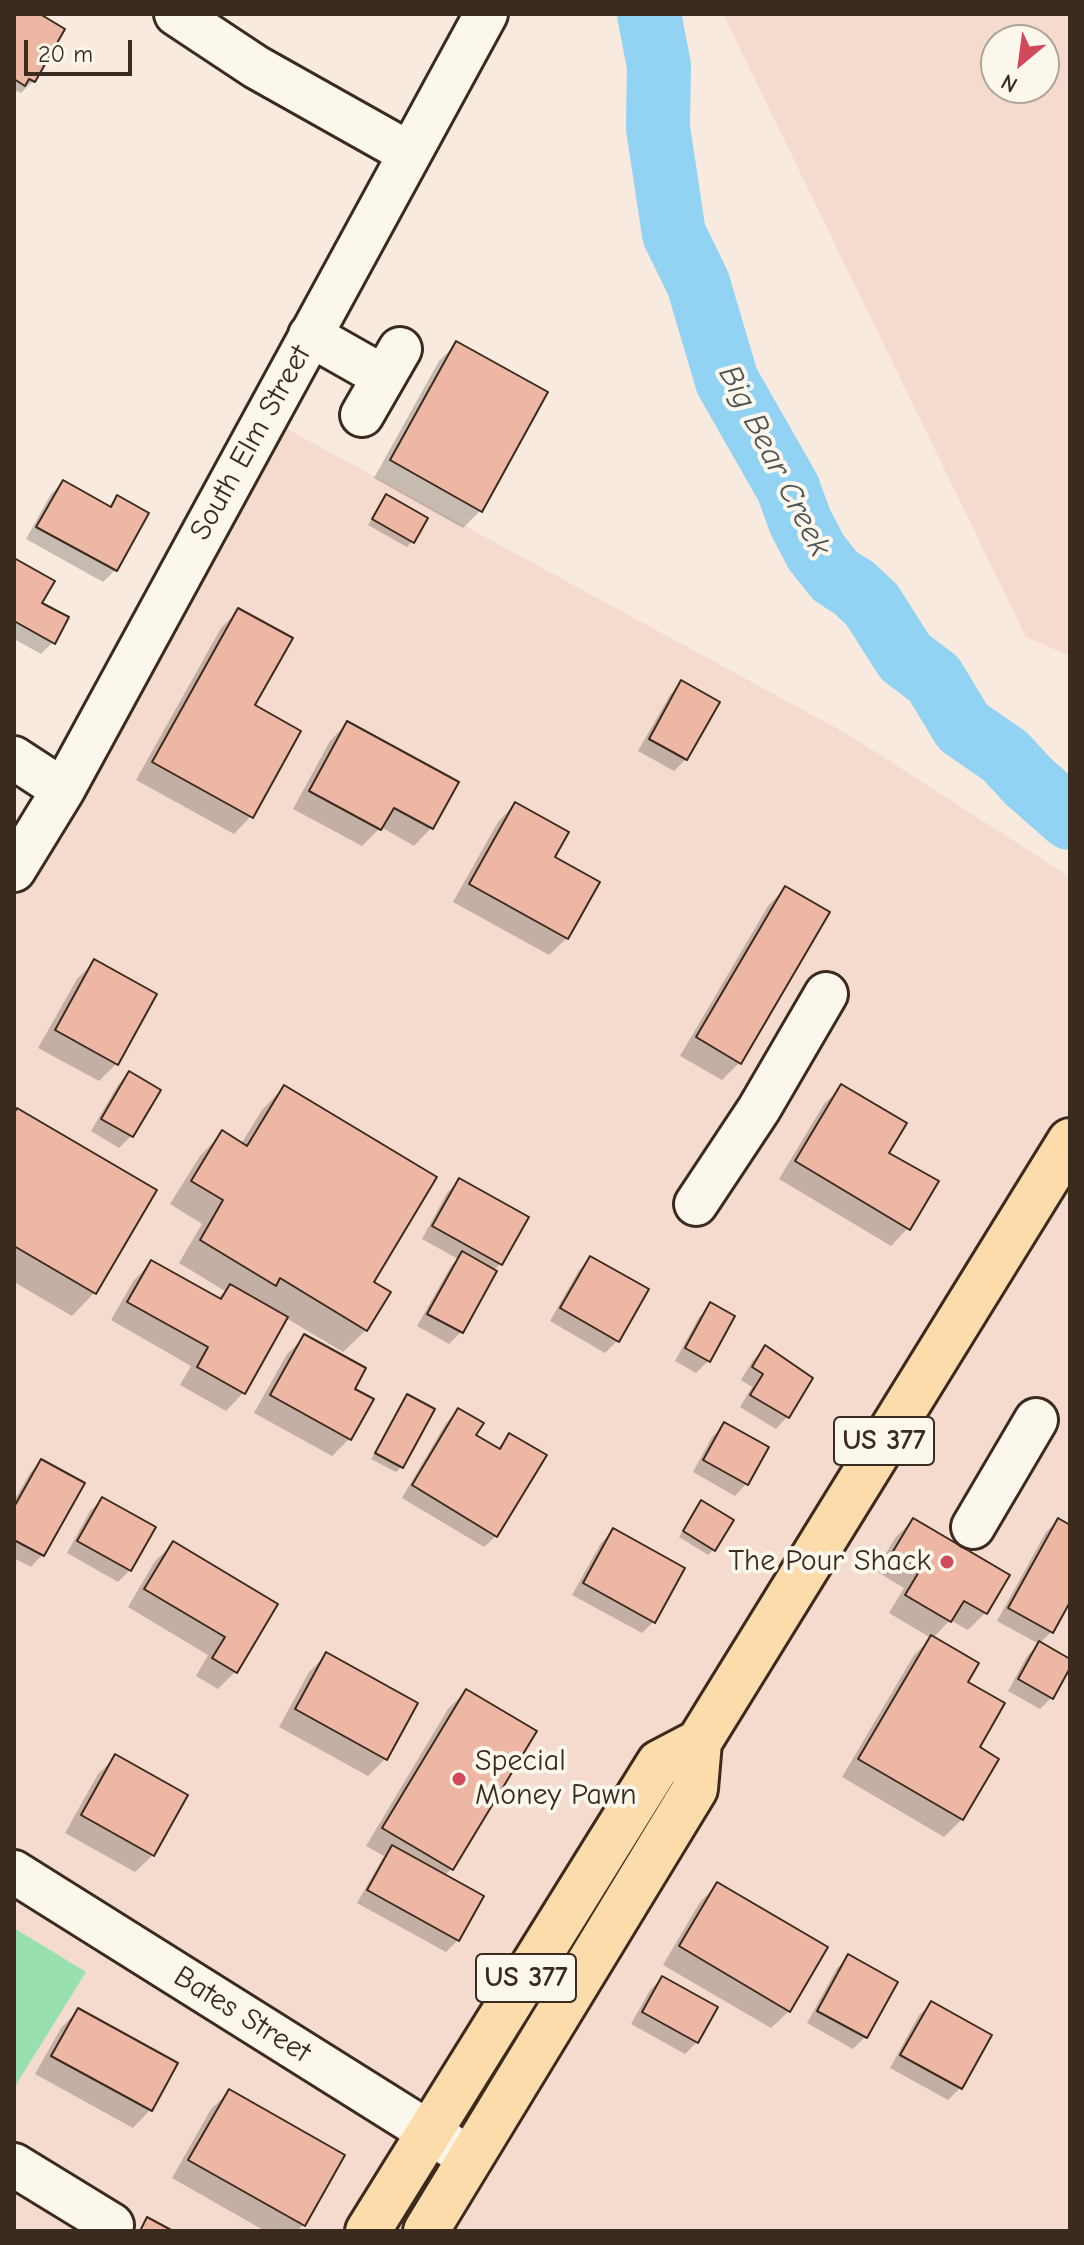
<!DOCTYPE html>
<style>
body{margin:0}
#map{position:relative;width:1084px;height:2245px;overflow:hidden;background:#f8eade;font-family:"Comic Neue",sans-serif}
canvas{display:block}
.frame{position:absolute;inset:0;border:16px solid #3b2a1e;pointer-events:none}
.north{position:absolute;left:980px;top:24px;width:80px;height:80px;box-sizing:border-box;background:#fbf7ec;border:2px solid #aea59a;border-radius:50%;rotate:209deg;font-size:22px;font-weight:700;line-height:32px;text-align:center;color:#3b2a1e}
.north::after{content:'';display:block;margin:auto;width:28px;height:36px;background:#d1495b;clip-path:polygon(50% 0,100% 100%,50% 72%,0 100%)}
.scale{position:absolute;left:24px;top:40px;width:108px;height:36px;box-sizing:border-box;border:4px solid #3b2a1e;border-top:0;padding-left:10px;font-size:24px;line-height:28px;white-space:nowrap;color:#3b2a1e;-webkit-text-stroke:6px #fbf7ec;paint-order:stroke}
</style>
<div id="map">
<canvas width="1084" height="2245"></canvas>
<div class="frame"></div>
<div class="north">N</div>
<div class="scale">20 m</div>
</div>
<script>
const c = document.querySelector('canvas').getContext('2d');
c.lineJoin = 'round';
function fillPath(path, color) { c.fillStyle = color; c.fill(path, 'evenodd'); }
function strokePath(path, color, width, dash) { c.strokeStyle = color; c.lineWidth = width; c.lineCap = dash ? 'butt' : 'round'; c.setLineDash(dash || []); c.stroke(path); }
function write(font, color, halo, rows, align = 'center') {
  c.font = font + ' "Comic Neue",sans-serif'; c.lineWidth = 8; c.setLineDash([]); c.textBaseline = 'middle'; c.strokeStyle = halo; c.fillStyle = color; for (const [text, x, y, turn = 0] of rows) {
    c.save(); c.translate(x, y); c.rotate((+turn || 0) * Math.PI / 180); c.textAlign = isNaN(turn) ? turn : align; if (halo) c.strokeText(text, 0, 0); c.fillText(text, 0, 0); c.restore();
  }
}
const built = new Path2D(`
 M723,14H1070V656L1026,637ZM996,40H1044V88H996Z
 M265,417L849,735L1070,877V2231H14V861Z`);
const green = new Path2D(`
 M14,1928L86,1972L14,2088Z`);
const shadow = new Path2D(`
 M14,14H36L33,81L21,93L17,91L14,94Z
 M456,344L481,510L463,528L374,478L439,361Z
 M63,482L108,507L118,498L146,514L115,570L103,582L26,539L51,494Z
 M386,497L412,541L407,547L368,525Z
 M14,560L40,603L53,642L41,654L14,639Z
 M239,610L253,706L251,816L234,834L136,780L221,628Z
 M681,683L686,759L674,771L638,751L670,695Z
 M347,723L431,828L414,846L381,827L362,846L293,809L330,741Z
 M515,804L552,857L567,938L549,955L453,902L498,822Z
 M785,888L740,1062L722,1080L680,1056L768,906Z
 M94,962L116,1064L99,1081L38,1048L77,979Z
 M129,1073L158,1091L131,1136L119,1148L91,1131L118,1085Z
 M842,1086L886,1153L908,1228L891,1246L779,1179L824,1104Z
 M284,1087L371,1283L366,1330L343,1352L286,1318L243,1393L226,1411L180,1385L191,1366L111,1320L134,1280L152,1262L217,1299L225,1291L179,1263L202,1224L170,1204L200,1156L222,1133L241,1144L262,1110Z
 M14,1114L154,1191L94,1293L72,1316L14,1282Z
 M459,1181L526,1218L500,1264L493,1271L461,1332L449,1344L417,1326L451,1266L458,1259L422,1239L447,1193Z
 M591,1258L646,1290L617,1341L605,1353L550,1321L579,1270Z
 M711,1305L708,1361L696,1373L675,1361L699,1317Z
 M305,1337L352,1390L349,1439L332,1456L254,1413L287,1354Z
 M765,1348L787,1417L776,1429L740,1407L752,1387L741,1380L753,1360Z
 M408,1396L401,1467L396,1472L371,1459Z
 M458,1411L473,1436L496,1450L510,1435L496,1536L484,1547L402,1498L446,1423Z
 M724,1425L746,1484L735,1496L693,1472L712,1437Z
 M41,1461L42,1555L31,1567L14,1558V1501L30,1473Z
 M102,1500L130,1570L118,1582L67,1553L90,1511Z
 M696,1508L713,1550L708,1555L679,1537Z
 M913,1520L985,1613L968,1630L950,1620L933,1638L965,1682L977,1748L962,1819L944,1837L842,1777L914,1655L931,1638L889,1613L904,1588L876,1571L895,1538Z
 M1058,1520L1070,1527V1598L1051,1632L1039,1644L1070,1661V1664L1052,1697L1040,1709L1008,1691L1027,1656L1039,1644L997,1621L1046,1532Z
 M613,1531L653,1622L642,1633L572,1595L601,1543Z
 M173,1544L275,1605L235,1672L218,1689L196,1676L208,1655L128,1607L155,1561Z
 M326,1655L385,1759L368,1776L279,1727L309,1672Z
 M466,1691L534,1732L451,1869L444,1876L482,1897L458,1940L446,1952L357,1903L384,1856L366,1846L448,1709Z
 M116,1757L153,1855L135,1872L65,1833L98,1774Z
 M718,1884L789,2011L771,2028L663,1965L700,1902Z
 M849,1957L895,1983L865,2037L853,2049L807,2023L837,1968Z
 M662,1978L697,2042L685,2054L631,2024L650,1990Z
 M931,2004L989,2036L960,2088L948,2100L890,2068L919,2015Z
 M78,2010L176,2064L150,2110L133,2128L35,2074L61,2028Z
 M229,2092L342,2156L303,2225L297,2231H265L172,2178L211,2109Z`);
const river = new Path2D(`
 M649,14L659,66L658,128L674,234L698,283L727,381L788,488L800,521L816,552L835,576L854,588L872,605L905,657L934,679L963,727L1005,756L1028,781L1070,818`);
const building = new Path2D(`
 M14,14H40L65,29L35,82L29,79L25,86L14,79Z
 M456,341L548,392L482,512L390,460Z
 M63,480L111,507L117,495L149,513L117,571L36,527Z
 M386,494L428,518L414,543L372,519Z
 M14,558L55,581L42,603L69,617L55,644L14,621Z
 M238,608L293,638L255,705L301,731L253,818L152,762Z
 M681,680L720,702L687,760L649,739Z
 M347,721L459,782L433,829L394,808L381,830L309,791Z
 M515,802L569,832L555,857L600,882L568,939L469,884Z
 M785,886L830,912L741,1064L696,1037Z
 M94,959L157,994L118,1065L55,1030Z
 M129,1071L161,1090L133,1137L101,1119Z
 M841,1084L907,1123L889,1153L939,1181L910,1230L795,1161Z
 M284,1085L437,1177L374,1282L391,1292L367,1331L280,1278L276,1286L200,1240L223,1200L191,1181L222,1130L247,1146Z
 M17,1108L157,1190L96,1294L14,1246V1113Z
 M459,1178L529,1217L502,1265L432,1226Z
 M462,1251L497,1271L463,1333L427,1314Z
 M590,1256L649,1289L619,1342L560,1308Z
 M151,1260L221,1299L230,1284L288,1317L245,1394L197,1367L208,1347L127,1302Z
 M710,1302L735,1316L710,1362L685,1348Z
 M304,1334L366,1368L355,1389L374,1399L351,1440L270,1395Z
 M765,1345L813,1378L789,1418L750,1395L763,1374L752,1367Z
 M407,1394L435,1409L403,1468L375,1453Z
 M458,1408L484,1423L476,1435L500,1449L509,1433L547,1455L497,1537L412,1485Z
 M724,1422L769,1447L748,1485L703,1460Z
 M41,1459L85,1483L44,1556L14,1540V1507Z
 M102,1497L156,1527L131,1571L77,1541Z
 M701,1500L734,1520L715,1551L683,1531Z
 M913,1518L1010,1575L987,1614L964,1601L951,1622L905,1595L920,1570L892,1553Z
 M1058,1518L1070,1525V1602L1053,1633L1008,1608Z
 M613,1528L685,1568L655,1623L583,1583Z
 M173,1541L278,1604L237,1673L212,1658L225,1637L144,1589Z
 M931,1635L979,1663L968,1682L1005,1703L980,1747L999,1759L963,1820L858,1759Z
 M1039,1641L1070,1659V1668L1053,1699L1018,1679Z
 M326,1652L418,1703L387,1760L295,1709Z
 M466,1689L537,1731L453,1870L382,1828Z
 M115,1754L188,1795L154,1856L81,1815Z
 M392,1845L484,1896L459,1941L367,1890Z
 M717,1882L828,1947L790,2012L679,1946Z
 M848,1954L898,1982L867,2038L817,2011Z
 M662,1976L718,2007L698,2043L642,2012Z
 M931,2001L992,2035L962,2089L900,2055Z
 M78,2008L178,2063L152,2111L51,2056Z
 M229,2089L345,2155L305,2226L188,2160Z
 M147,2217L173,2231H140Z`);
const minor = new Path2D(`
 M176,14L256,67L409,153
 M310,335L384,377
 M362,415L400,349
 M14,758L63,790
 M14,870L63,790L486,14
 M696,1204L759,1109L826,994
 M973,1527L1036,1420
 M14,1872L470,2158
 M14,2165L112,2225`);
const major = new Path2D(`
 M368,2231L659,1763L699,1742
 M426,2231L695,1789L699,1742L1070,1141`);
const markers = [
 [947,1562,8,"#d1495b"],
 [459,1779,8,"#d1495b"]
];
const shields = [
 [884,1441,100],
 [526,1978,100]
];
const shieldNames = [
 ["US 377",884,1441],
 ["US 377",526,1978]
];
const streetNames = [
 ["South Elm Street",251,443,-61],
 ["Bates Street",242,2015,32]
];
const poiNames = [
 ["The Pour Shack",931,1562],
 ["Special",475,1762,"left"],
 ["Money Pawn",475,1796,"left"]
];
const waterNames = [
 ["Big Bear Creek",774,461,63]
];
fillPath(built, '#f5dbcd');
fillPath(green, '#99e0af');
fillPath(shadow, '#0003');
strokePath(river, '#92d3f4', 64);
fillPath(building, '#eeb7a4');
strokePath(building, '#3b2a1e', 2);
strokePath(minor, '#3b2a1e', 48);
strokePath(major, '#3b2a1e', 50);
strokePath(minor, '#fbf7ec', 42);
strokePath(major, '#fddcac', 44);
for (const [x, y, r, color] of markers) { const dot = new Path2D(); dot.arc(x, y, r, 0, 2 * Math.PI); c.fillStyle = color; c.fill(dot); strokePath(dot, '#fbf7ec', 3); }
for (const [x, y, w] of shields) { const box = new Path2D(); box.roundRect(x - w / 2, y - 24, w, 48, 6); c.fillStyle = '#fbf7ec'; c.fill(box); strokePath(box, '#3b2a1e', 2); }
write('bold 28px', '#3b2a1e', null, shieldNames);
write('30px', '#3b2a1e', '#fbf7ec', streetNames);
write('30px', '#3b2a1e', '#fbf7ec', poiNames, 'right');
write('italic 32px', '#515454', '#fbf7ec', waterNames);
</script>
